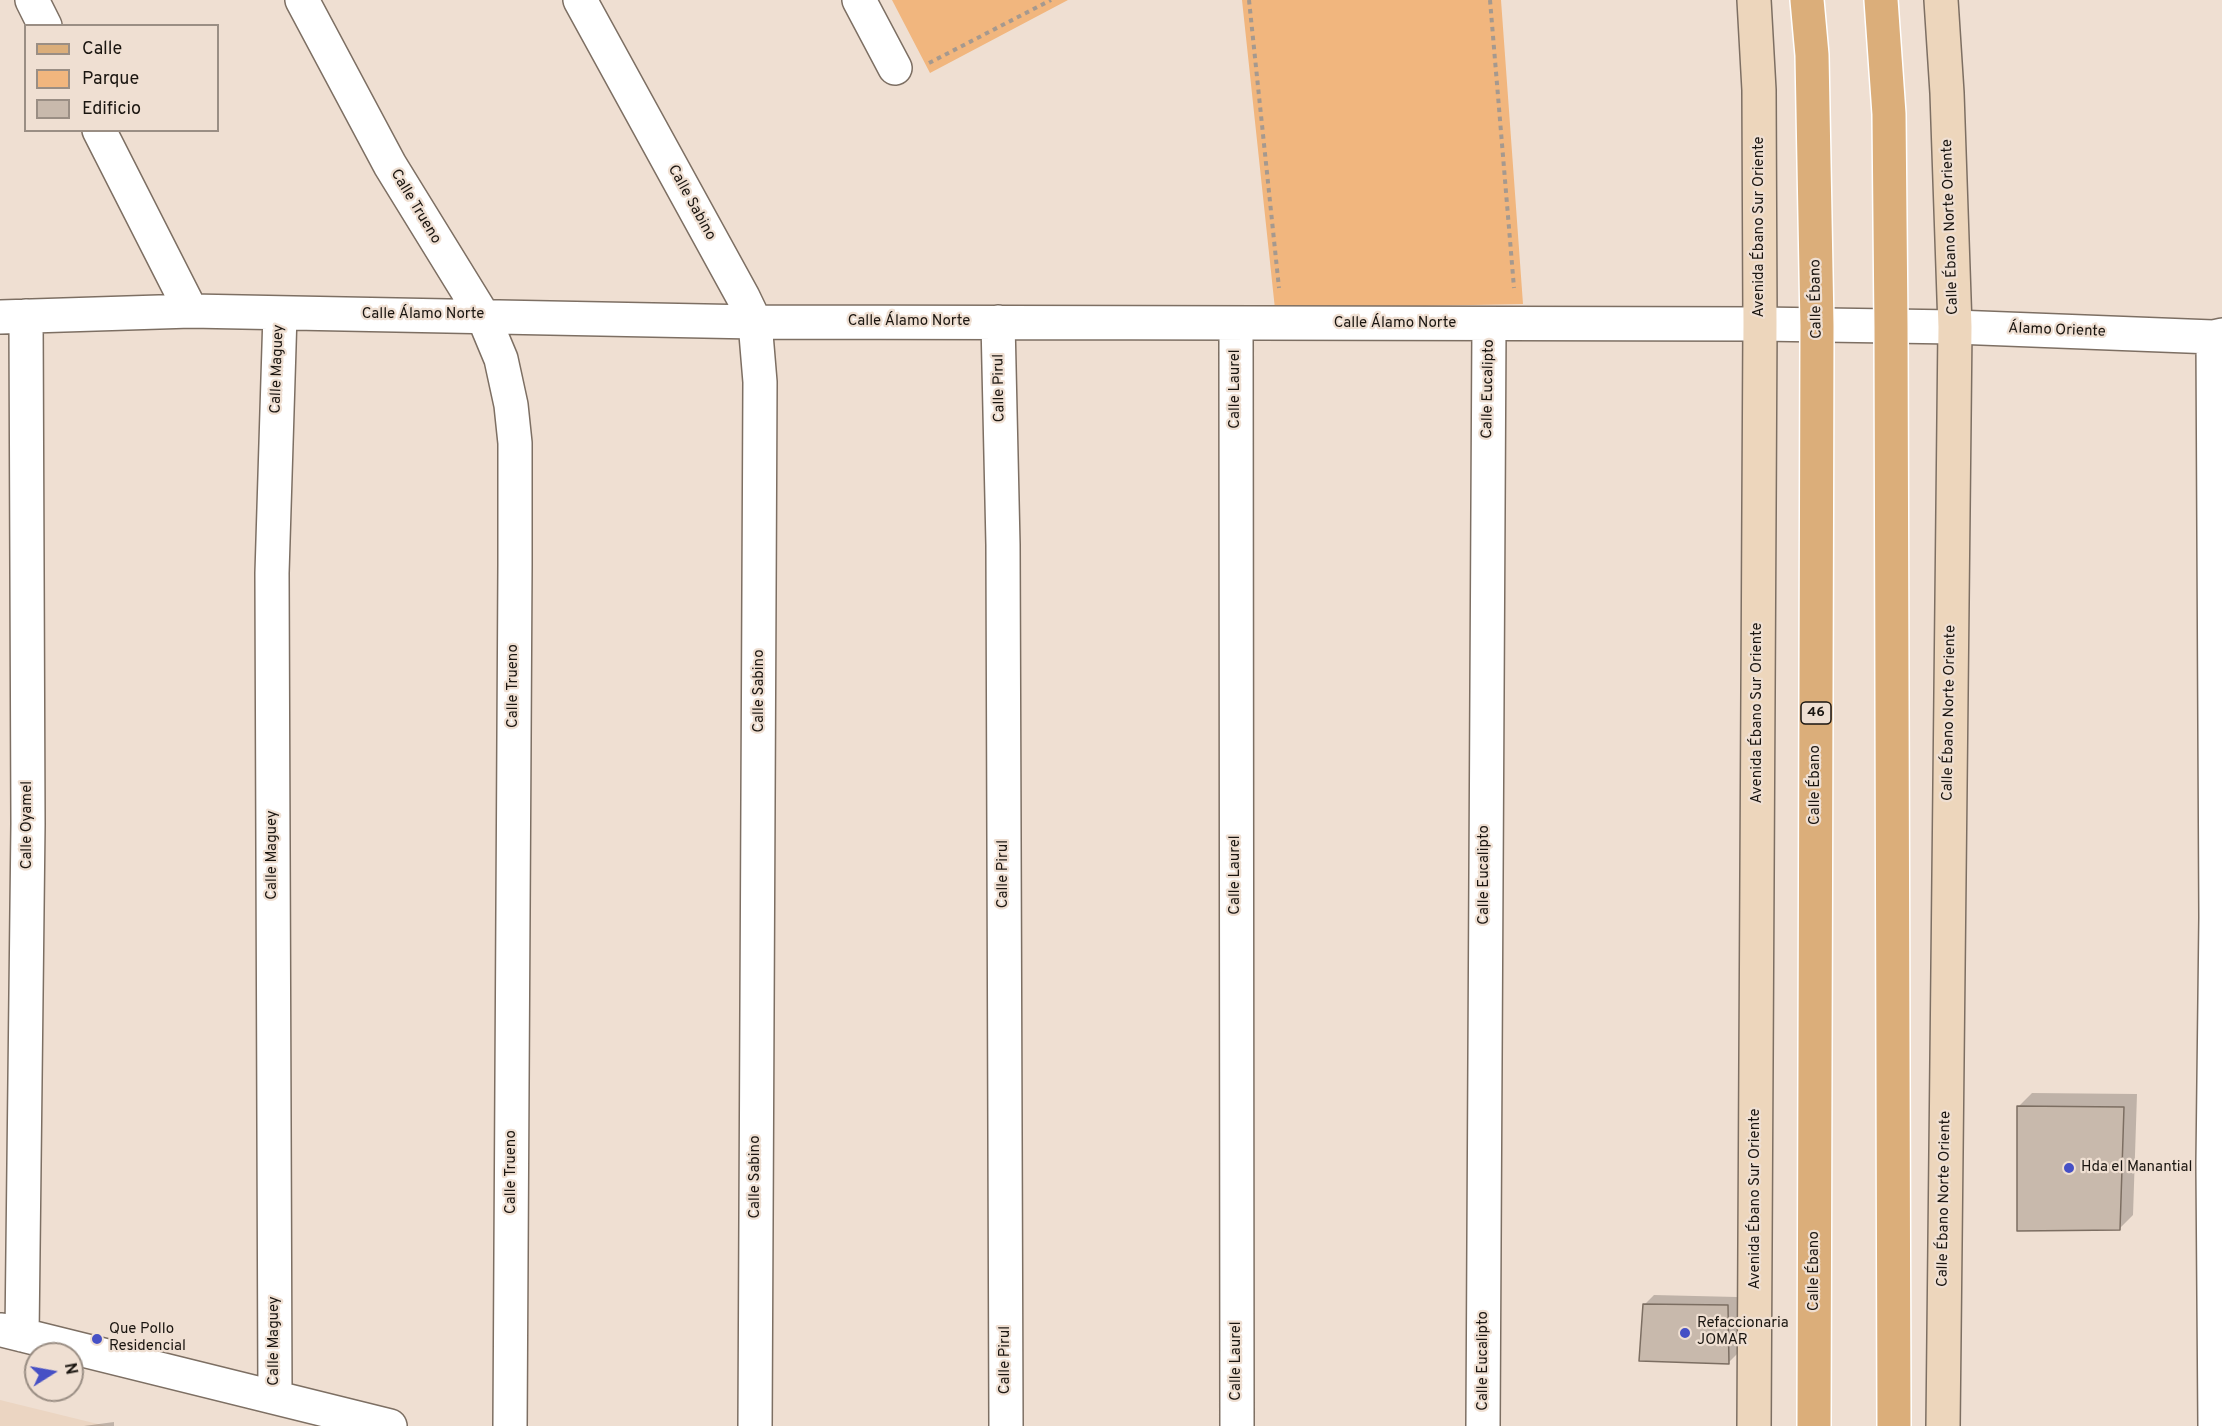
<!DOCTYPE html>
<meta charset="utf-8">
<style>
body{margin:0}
#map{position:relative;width:2222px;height:1426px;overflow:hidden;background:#efdfd2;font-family:Overpass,sans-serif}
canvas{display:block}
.legend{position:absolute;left:24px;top:24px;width:195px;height:108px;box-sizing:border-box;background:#efdfd2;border:2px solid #9a8e84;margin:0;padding:8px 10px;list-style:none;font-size:18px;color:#1a1510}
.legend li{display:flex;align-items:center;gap:12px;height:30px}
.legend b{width:30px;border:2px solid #9a8e84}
.north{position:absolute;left:24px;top:1342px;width:60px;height:60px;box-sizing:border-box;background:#efdfd2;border:2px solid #9a8e84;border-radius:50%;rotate:79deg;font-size:16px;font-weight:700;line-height:24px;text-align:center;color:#1a1510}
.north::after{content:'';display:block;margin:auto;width:21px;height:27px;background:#4650c5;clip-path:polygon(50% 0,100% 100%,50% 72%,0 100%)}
</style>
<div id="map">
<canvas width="2222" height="1426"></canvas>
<ul class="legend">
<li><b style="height:8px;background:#dbae7a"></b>Calle</li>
<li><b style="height:16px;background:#f1b67e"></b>Parque</li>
<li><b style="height:16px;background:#c8b9ac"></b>Edificio</li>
</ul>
<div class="north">N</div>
</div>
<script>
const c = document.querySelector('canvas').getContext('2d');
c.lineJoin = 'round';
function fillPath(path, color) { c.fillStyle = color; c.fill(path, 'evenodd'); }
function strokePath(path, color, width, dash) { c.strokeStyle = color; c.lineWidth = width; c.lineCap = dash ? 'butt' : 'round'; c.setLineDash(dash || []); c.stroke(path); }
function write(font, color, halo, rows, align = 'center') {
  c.font = font + ' Overpass,sans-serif'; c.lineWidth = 4.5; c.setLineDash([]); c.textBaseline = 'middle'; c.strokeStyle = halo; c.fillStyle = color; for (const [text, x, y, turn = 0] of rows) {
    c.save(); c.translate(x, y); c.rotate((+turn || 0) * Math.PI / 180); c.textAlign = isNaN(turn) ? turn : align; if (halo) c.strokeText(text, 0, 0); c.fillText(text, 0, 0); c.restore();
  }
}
const built = new Path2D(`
 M0,1400L106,1426H0Z`);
const green = new Path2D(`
 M892,0H1068L930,73Z
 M1242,0H1501L1523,304L1275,309Z`);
const shadow = new Path2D(`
 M2032,1093L2137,1094L2133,1215L2119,1229L2018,1107Z
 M1654,1295L1737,1297L1738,1353L1729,1362L1645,1304Z
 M114,1422V1426H84Z`);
const building = new Path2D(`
 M2017,1106L2124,1107L2120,1230L2017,1231Z
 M1643,1304L1728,1305L1729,1364L1639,1361Z`);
const path = new Path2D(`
 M1249,0L1279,288
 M1490,0L1514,288
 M929,63L1051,0`);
const street = new Path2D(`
 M32,0L45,26
 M302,0L390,165L483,316L501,359L511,405L515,443V565L510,1426
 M580,0L743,297L755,322L760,382L755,1426
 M859,0L895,68
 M99,130L191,311
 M0,317L191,311L755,322L1760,324L1955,327L2213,337L2222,335
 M998,322L1003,545L1006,1426
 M1236,324L1237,1426
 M2213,337L2216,917L2213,1164L2215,1426
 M2,1330L390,1426
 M22,1335L28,824L26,316
 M275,1396L272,573L280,314
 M1483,1426L1489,325`);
const secondary = new Path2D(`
 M1754,0L1759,90L1760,324L1754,1426
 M1941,0L1947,93L1955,327L1943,1426`);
const primary = new Path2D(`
 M1807,0L1812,55L1817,326L1814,1426
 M1881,0L1889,114L1891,327L1894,1426`);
const markers = [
 [2069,1168,6,"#4650c5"],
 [1685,1333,6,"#4650c5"],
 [97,1339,6,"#4650c5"]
];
const shields = [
 [1816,713,30]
];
const shieldNames = [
 ["46",1816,713]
];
const streetNames = [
 ["Calle Sabino",691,203,61],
 ["Calle Trueno",415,207,59],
 ["Avenida Ébano Sur Oriente",1760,227,-90],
 ["Calle Ébano Norte Oriente",1951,227,-92],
 ["Calle Ébano",1817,299,-91],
 ["Calle Álamo Norte",423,315],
 ["Calle Álamo Norte",909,322],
 ["Calle Álamo Norte",1395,324],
 ["Álamo Oriente",2057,331,2],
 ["Calle Maguey",278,369,-88],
 ["Calle Pirul",1000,388,-91],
 ["Calle Laurel",1236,389,-90],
 ["Calle Eucalipto",1489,389,-89],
 ["Calle Trueno",514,686,-90],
 ["Calle Sabino",760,691,-90],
 ["Avenida Ébano Sur Oriente",1758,713,-90],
 ["Calle Ébano Norte Oriente",1950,713,-89],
 ["Calle Ébano",1816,785,-90],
 ["Calle Oyamel",28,825,-90],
 ["Calle Maguey",273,855,-90],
 ["Calle Pirul",1004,874,-90],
 ["Calle Laurel",1236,875,-90],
 ["Calle Eucalipto",1485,875,-90],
 ["Calle Trueno",512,1172,-90],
 ["Calle Sabino",756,1177,-90],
 ["Avenida Ébano Sur Oriente",1756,1199,-90],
 ["Calle Ébano Norte Oriente",1945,1199,-89],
 ["Calle Ébano",1815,1271,-90],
 ["Calle Maguey",275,1341,-90],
 ["Calle Pirul",1006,1360,-90],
 ["Calle Laurel",1237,1361,-90],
 ["Calle Eucalipto",1484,1361,-90]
];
const poiNames = [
 ["Hda el Manantial",2081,1168],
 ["Refaccionaria",1697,1324],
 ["JOMAR",1697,1341],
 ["Que Pollo",109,1330],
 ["Residencial",109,1347]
];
fillPath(built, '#ebd5c2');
fillPath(green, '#f1b67e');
fillPath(shadow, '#0003');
fillPath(building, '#c8b9ac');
strokePath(building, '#7c6e62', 1.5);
strokePath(street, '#7d6f63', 36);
strokePath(secondary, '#7d6f63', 36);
strokePath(primary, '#fff', 36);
strokePath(path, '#a5998f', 4, [4.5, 4.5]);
strokePath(street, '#fff', 33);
strokePath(secondary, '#edd6bc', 33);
strokePath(primary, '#dbae7a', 33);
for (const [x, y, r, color] of markers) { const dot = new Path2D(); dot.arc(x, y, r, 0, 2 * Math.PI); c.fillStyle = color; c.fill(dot); strokePath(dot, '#efdfd2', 2); }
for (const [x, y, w] of shields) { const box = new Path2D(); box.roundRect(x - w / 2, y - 11, w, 22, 4.5); c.fillStyle = '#efdfd2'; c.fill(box); strokePath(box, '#1a1510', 1.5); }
write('bold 14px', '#1a1510', null, shieldNames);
write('15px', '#1a1510', '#efdfd2', streetNames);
write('15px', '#1a1510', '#efdfd2', poiNames, 'left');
</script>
